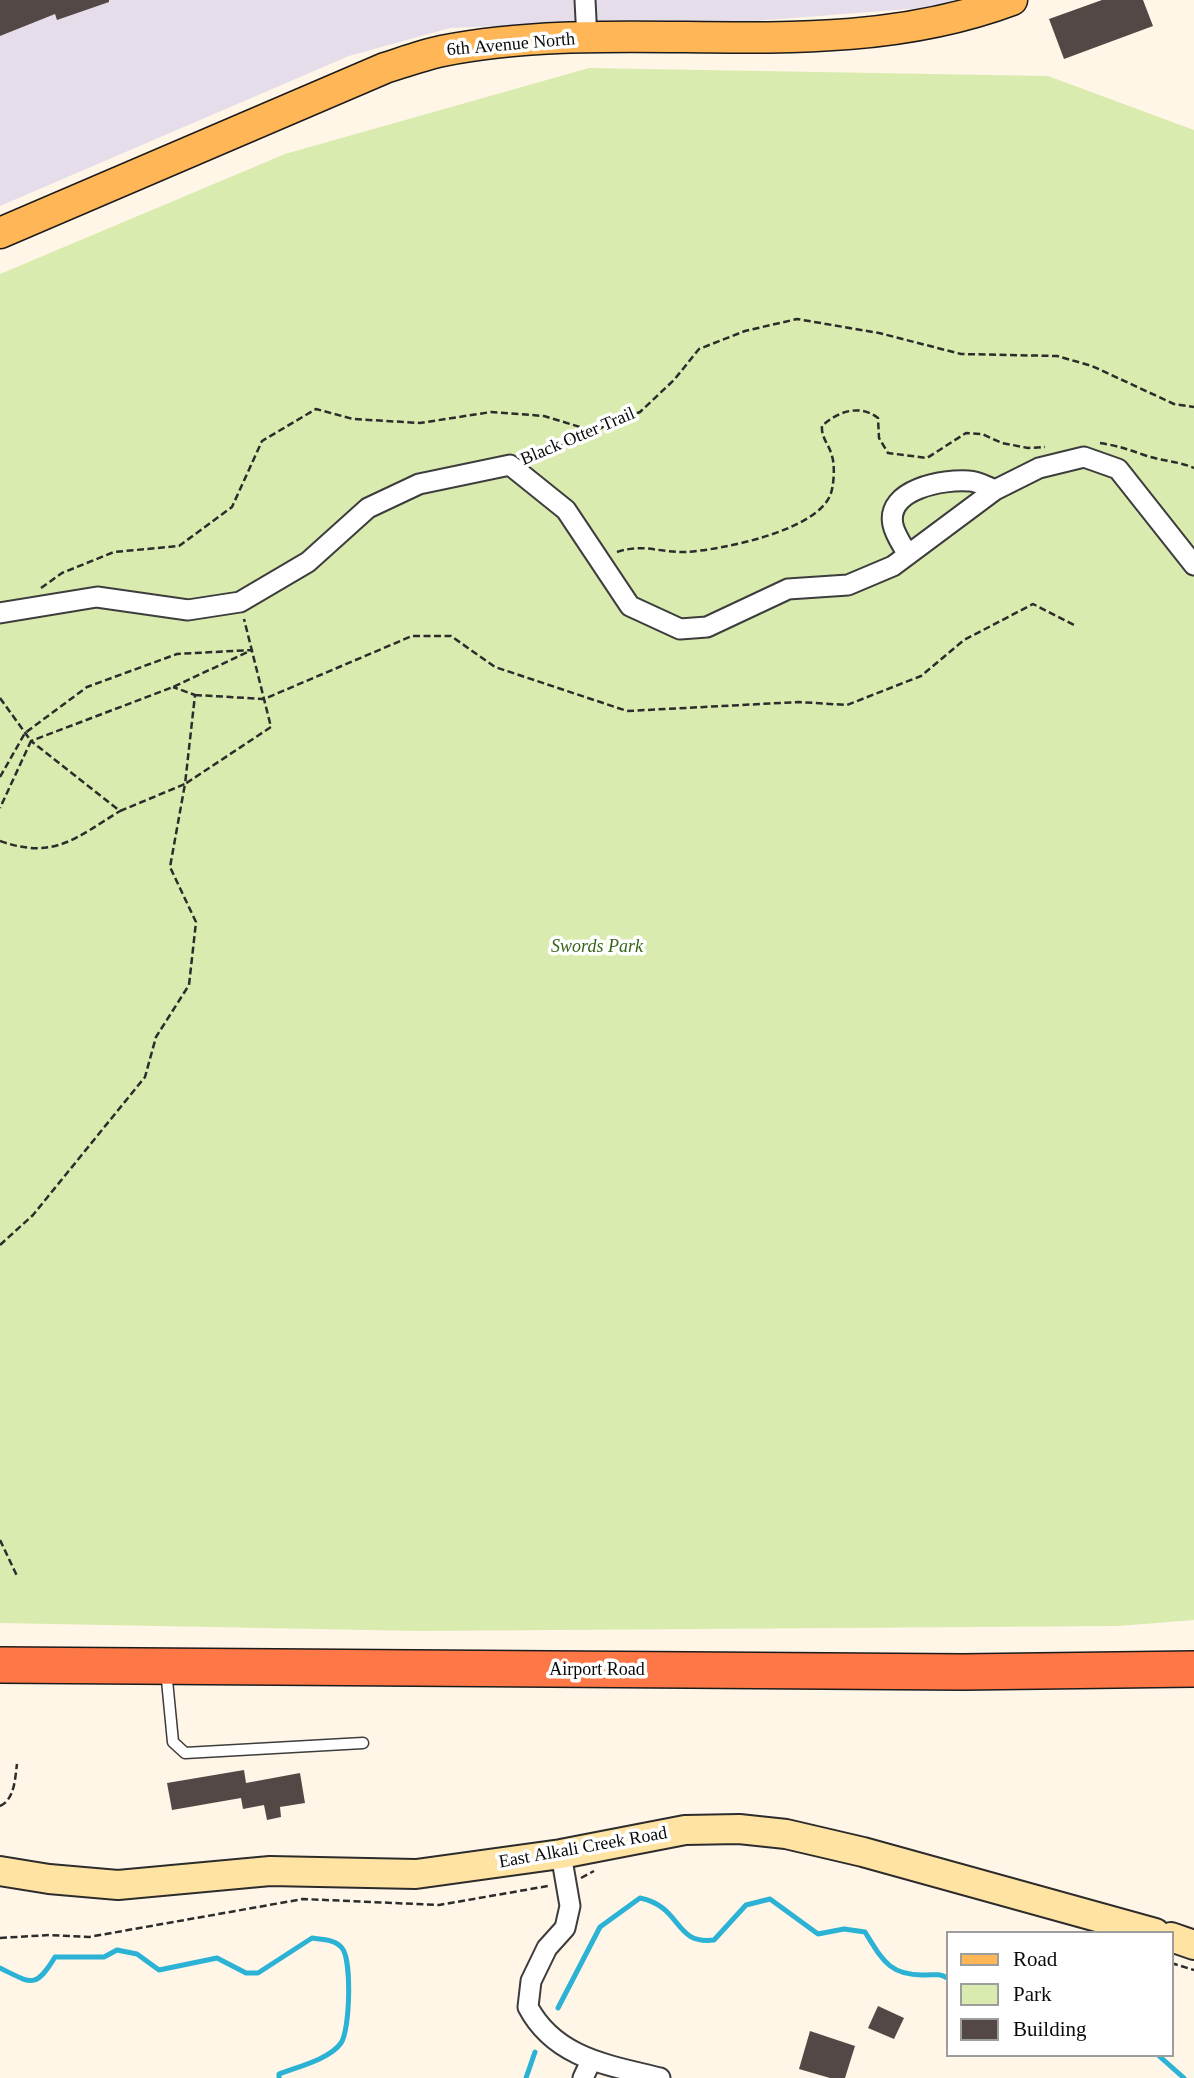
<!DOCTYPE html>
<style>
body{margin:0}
#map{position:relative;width:1194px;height:2078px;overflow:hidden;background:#fff6e7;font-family:"Times New Roman",serif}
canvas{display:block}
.legend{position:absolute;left:946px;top:1931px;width:228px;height:126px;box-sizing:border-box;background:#fff;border:2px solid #9d9d9d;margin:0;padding:9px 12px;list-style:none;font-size:21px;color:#0a0a0a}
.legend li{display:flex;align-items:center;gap:14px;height:35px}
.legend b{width:35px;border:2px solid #9d9d9d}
</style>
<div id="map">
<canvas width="1194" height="2078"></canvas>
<ul class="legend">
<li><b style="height:9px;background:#ffb657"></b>Road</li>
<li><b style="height:19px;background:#daebaf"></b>Park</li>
<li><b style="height:19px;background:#534846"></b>Building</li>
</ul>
</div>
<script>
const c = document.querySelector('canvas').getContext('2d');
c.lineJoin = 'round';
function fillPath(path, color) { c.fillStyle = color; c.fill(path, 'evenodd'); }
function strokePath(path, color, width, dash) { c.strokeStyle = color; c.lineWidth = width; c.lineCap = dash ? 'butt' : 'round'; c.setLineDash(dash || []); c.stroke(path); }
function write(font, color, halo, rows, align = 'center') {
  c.font = font + ' "Times New Roman",serif'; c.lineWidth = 7; c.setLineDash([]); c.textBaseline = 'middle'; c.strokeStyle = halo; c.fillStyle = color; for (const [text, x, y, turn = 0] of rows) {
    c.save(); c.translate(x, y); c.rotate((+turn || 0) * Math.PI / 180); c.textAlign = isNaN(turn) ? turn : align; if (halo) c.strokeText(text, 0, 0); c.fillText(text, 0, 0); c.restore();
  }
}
const industrial = new Path2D(`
 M0,0H963L947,6L742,22H603L450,28L349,56L0,206Z`);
const green = new Path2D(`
 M589,68L1048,76L1194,130V1620L1118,1626L420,1631L0,1623V274L285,154Z`);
const stream = new Path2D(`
 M0,1968C31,1983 35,1990 55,1957H104L117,1950L137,1954L159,1970L217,1958L246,1973H258L312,1938C322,1940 335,1939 342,1948C352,1960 350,2030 341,2043C330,2059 297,2067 279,2074V2078
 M558,2008L600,1927L640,1898C683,1907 673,1945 714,1940L746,1905L770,1899L818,1934L844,1929L865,1932C882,1959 889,1976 925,1975C933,1975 940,1973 947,1978
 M1158,2055L1184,2078
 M526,2078L535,2052`);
const building = new Path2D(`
 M0,0H109V2L57,20L55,14L0,36Z
 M1102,0H1143L1153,26L1064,59L1049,19Z
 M244,1770L246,1783L300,1773L305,1803L280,1807L281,1817L267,1820L264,1805L243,1809L241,1798L172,1810L167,1783Z
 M878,2006L904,2018L894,2039L868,2028Z
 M810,2031L855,2046L845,2078H830L799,2069Z`);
const path = new Path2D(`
 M1100,443C1119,446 1127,449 1144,455C1161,461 1178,461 1194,468
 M530,457L640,412L674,380L699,349L745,331L797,319L879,333L961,354L1057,356L1092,366L1174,404L1194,407
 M617,552C644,543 660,553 686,552C720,550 819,531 831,493C834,484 835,465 832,456C829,444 821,438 822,426C838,411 860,404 878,418L879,438L888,453L927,458L966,433L982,434L1002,443L1028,448L1045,447
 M41,588L62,573L114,552L179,546L232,507L262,441L316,409L353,419L420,423L491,412L544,416L593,431
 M195,695L264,699L412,636H451L495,667L627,711L799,702L847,705L921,676L964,640L1033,604L1076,626
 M0,698L31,741L0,808
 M0,777L25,733L87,687L177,654L252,650L173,687L31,741L120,811L185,784L195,695L173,687
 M0,841C54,860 76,838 120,811
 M0,1245L33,1215L145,1077L156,1037L189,985L196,922L170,867L185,784L271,727L244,619
 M0,1540L17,1576
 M0,1806C15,1799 15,1778 17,1764
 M581,1878L594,1871
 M0,1938L49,1935L89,1937L303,1899L439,1905L548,1886
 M1171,1963L1194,1970`);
const lane = new Path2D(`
 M166,1670L173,1742L185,1753L363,1743`);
const street = new Path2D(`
 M585,0L587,39
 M908,555C903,546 895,535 893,525C885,489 944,479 969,481C978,481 987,487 995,490
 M0,613L97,597L188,610L240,602L308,562L368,508L419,484L510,465L566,510L630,606L680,629L707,627L788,589L848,585L893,566L995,490L1039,468L1084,457L1118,469L1194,565
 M561,1854L570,1906L565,1928L547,1948L531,1981L528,2007C555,2058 608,2065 660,2078
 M583,2078L591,2061`);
const secondary = new Path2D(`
 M0,1871L49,1879L118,1885L270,1871L416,1874L561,1854L685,1830L739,1829L786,1834L863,1852L1155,1933
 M1171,1937L1194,1945`);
const primary = new Path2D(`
 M0,233L385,68C404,62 423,55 442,51C630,14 828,69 1012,0`);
const highway = new Path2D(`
 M0,1665L963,1672L1194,1669`);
const streetNames = [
 ["6th Avenue North",511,45,-5],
 ["Black Otter Trail",578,437,-23],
 ["Airport Road",597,1670],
 ["East Alkali Creek Road",583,1848,-10]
];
const parkNames = [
 ["Swords Park",597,947]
];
fillPath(industrial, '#e6ddea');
fillPath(green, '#daebaf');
strokePath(stream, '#2bb2d5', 5);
fillPath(building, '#534846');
strokePath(lane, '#3d3d3d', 13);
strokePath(street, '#3d3d3d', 23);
strokePath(secondary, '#2c2c2c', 32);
strokePath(primary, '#1b1b1b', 33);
strokePath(highway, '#1b1b1b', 38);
strokePath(path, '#2c2c2c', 2.5, [7, 3.5]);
strokePath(lane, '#fff', 10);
strokePath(street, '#fff', 19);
strokePath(secondary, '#ffe3a2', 28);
strokePath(primary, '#ffb657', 30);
strokePath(highway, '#fe7746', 35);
write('18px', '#0a0a0a', '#fff', streetNames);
write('italic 18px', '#366418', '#fff', parkNames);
</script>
